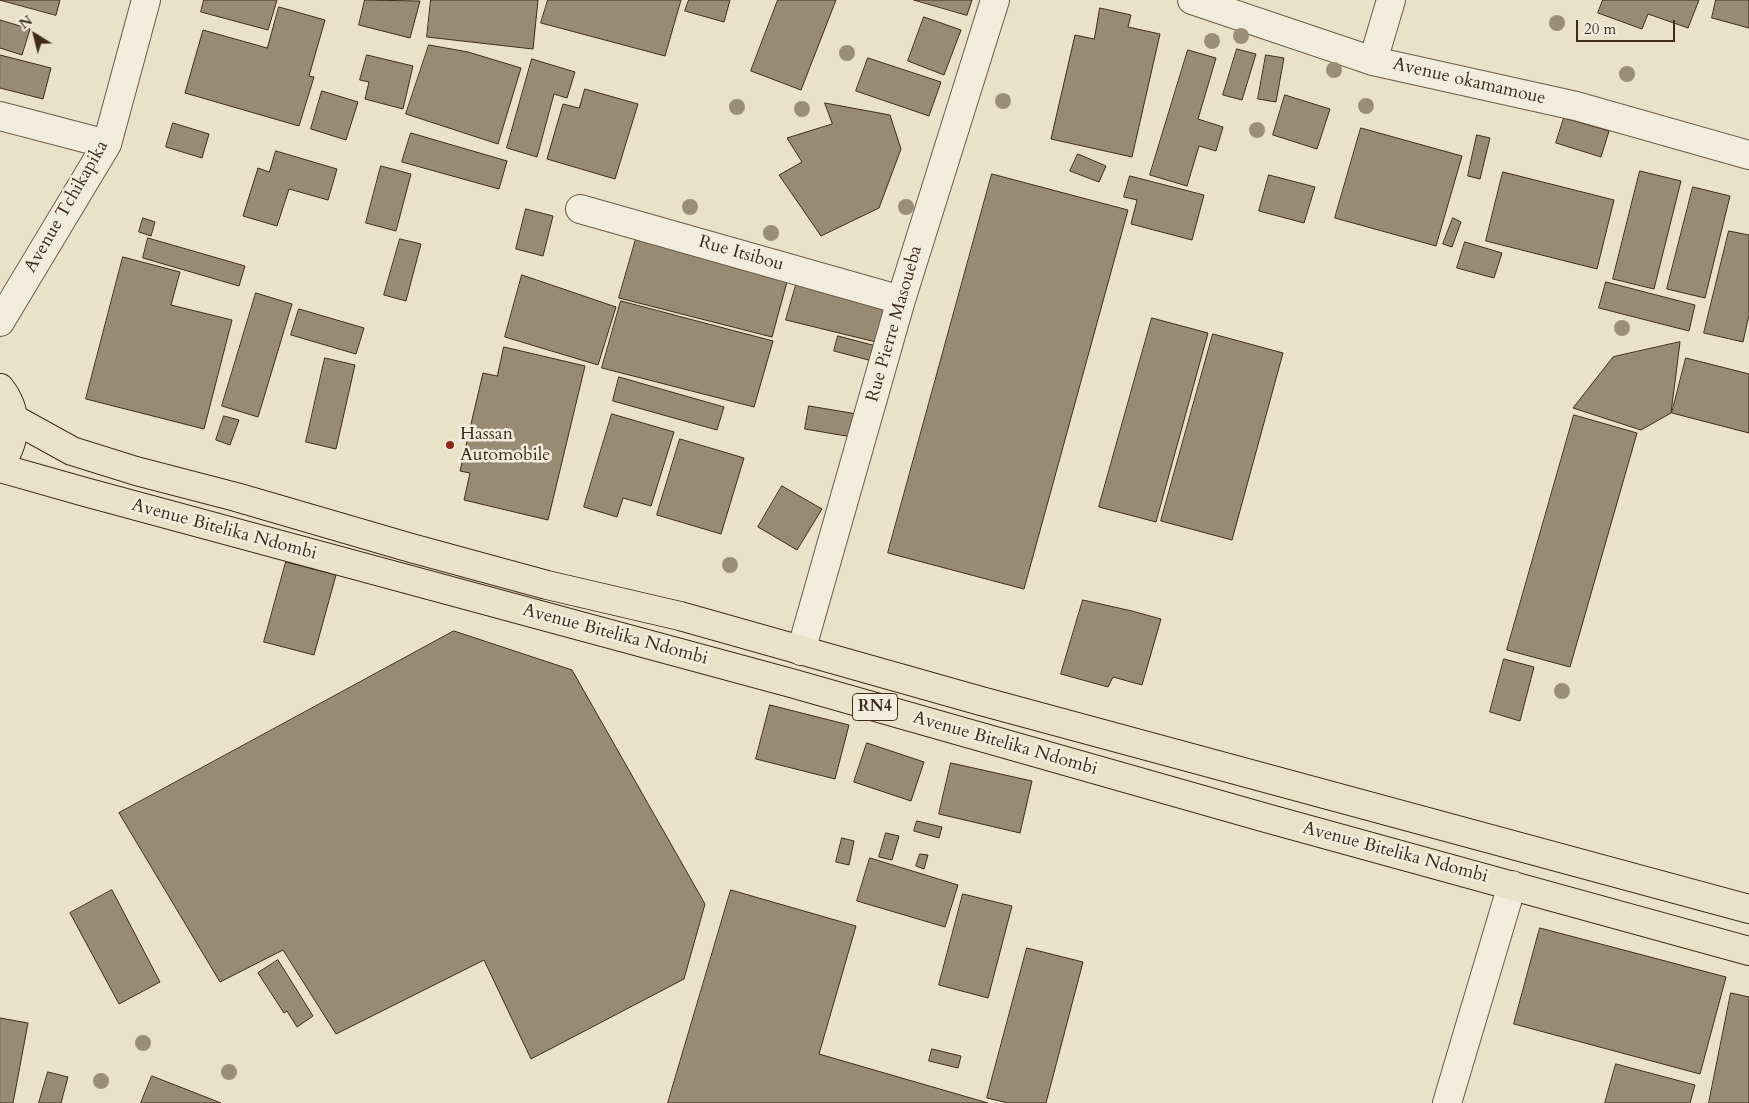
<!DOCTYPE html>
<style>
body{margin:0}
#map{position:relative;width:1749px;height:1103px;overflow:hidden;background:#eae2c8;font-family:Cardo,serif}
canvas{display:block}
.north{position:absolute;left:10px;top:10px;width:50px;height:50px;-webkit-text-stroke:4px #f1ecdb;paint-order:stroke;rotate:324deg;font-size:14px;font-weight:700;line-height:20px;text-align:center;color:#3f2c18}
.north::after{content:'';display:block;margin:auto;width:18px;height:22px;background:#3f2c18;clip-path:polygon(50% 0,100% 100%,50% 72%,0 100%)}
.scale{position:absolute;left:1576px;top:20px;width:99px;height:22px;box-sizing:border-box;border:2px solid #3f2c18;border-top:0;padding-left:6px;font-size:15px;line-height:18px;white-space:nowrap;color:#3f2c18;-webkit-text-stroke:4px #f1ecdb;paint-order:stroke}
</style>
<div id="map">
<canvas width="1749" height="1103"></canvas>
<div class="north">N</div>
<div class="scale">20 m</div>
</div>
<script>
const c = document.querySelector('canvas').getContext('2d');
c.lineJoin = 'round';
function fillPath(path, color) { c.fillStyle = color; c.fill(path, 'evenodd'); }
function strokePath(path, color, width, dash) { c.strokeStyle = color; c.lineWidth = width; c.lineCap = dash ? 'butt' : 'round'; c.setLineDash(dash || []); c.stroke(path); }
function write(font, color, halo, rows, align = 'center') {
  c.font = font + ' Cardo,serif'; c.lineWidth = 5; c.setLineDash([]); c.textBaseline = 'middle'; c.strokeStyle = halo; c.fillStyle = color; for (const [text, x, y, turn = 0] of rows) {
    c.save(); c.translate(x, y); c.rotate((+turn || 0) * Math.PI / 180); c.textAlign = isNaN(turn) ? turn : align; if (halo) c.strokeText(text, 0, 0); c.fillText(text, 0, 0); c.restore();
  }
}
const building = new Path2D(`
 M0,0H60L56,15Z
 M204,0H277L268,30L201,12Z
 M365,0L420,1L410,38L359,25Z
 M431,0H538L533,49L427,37Z
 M548,0H681L665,56L541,23Z
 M689,0H730L724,22L685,11Z
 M778,0H836L801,90L751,71Z
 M914,0H972L967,15Z
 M1603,0H1699L1688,28L1648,14L1642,29L1598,13Z
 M1716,0H1749V28L1712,18Z
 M279,7L325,20L309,76L314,77L299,126L185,93L203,30L267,48Z
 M1100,8L1131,15L1128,27L1160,34L1132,157L1051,139L1075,35L1094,39Z
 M924,17L961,30L944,75L908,61Z
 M0,20L30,29L22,55L0,48Z
 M429,45L468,52L521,68L498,144L406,114Z
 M1237,49L1256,54L1242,100L1223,95Z
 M1188,50L1216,58L1198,119L1223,127L1216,151L1199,146L1187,186L1150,175Z
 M0,55L51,68L43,99L0,88Z
 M367,55L413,66L403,109L365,99L369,82L360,80Z
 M1266,55L1284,58L1276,102L1258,99Z
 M868,58L941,82L929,116L856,91Z
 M532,59L575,72L567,98L554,94L537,157L507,148Z
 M585,89L638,104L615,179L547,159L563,104L579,108Z
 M322,91L358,102L346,140L311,129Z
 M1285,95L1330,109L1317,149L1273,135Z
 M825,103L890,115L901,149L879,208L821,236L779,175L802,162L787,138L832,124Z
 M1564,118L1609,131L1601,157L1556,143Z
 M173,123L209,134L202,158L166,147Z
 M1361,128L1462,156L1436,246L1335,218Z
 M411,133L507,161L499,189L402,162Z
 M1477,135L1490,138L1480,179L1468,176Z
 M276,151L337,169L328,200L289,189L277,226L243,216L258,168L269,172Z
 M1078,154L1106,166L1099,182L1070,171Z
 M381,166L411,174L396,231L366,223Z
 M1640,171L1681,181L1654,289L1613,279Z
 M1503,172L1614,200L1597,269L1486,241Z
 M992,174L1128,210L1024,589L888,553Z
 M1269,175L1315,187L1304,223L1259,211Z
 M1130,176L1204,195L1192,240L1131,224L1137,200L1124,197Z
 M1693,187L1730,196L1705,298L1667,289Z
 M526,209L553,216L543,256L516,249Z
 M143,218L155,222L151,236L139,232Z
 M1453,218L1461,222L1452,247L1443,244Z
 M1729,231L1749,235V315L1743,342L1704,333Z
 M148,238L245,266L239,286L143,258Z
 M400,239L421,244L406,301L384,295Z
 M636,239L790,271L772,337L619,298Z
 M1465,242L1502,253L1494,278L1457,268Z
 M123,257L180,272L171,305L232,320L204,429L86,399Z
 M522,275L616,307L598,365L505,337Z
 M1606,282L1695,305L1689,331L1599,308Z
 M796,285L889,307L880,343L786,320Z
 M256,293L292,304L258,417L222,406Z
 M621,301L773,341L754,407L602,368Z
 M299,309L364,328L356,354L291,335Z
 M1152,318L1208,333L1156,522L1099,507Z
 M1213,334L1283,353L1232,540L1161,521Z
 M838,336L880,347L876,362L834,351Z
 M1680,342L1671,413L1641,430L1573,408L1613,357Z
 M504,347L585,366L548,520L464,500L470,473L460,471L483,373L497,376Z
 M325,358L355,365L336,449L306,442Z
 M1686,358L1749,374V433L1672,413Z
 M619,377L724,407L717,430L613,401Z
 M809,406L857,414L852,437L805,429Z
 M612,414L674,432L651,506L623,498L617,517L584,507Z
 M1574,415L1637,433L1570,667L1507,650Z
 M224,416L239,420L230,445L216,440Z
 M680,439L744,458L721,534L657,515Z
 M782,486L822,509L797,550L758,527Z
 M286,562L336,575L314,655L264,642Z
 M1083,600L1132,611L1161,619L1142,685L1113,677L1108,687L1061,674Z
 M454,631L572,670L705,904L684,979L531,1059L484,960L336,1034L283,950L220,982L119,813Z
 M1504,659L1534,667L1520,721L1490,712Z
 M770,705L849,725L835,779L756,759Z
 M867,743L924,762L911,801L854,782Z
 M951,763L1032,781L1020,833L939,814Z
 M917,821L942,827L939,838L914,831Z
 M886,833L899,836L892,860L879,857Z
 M842,838L854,841L849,865L836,862Z
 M920,854L928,855L924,869L916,866Z
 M870,858L958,885L945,927L857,901Z
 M112,890L160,982L119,1004L70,913Z
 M731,890L856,926L819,1054L988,1103H668Z
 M963,894L1012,906L988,998L939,985Z
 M1540,928L1726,977L1700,1074L1514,1024Z
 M1027,948L1083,962L1046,1103H1008L987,1098Z
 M278,960L313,1016L297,1027L287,1011L284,1013L258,973Z
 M1731,993L1749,997V1103H1709Z
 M0,1018L28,1023L13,1103H0Z
 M932,1049L961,1056L958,1068L929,1061Z
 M1616,1064L1695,1085L1690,1103H1605Z
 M48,1072L68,1077L61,1103H39Z
 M152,1076L221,1103H141Z`);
const minor = new Path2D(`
 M1192,0L1373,61L1576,106L1749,155
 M1373,61L1391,0
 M0,116L107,144
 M580,209L901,300
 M0,322L107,144L146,0
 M801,651L901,300L995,0
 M1447,1103L1512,885`);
const highway = new Path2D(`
 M0,388C19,412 17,440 0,464
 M14,419L72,451L136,471L236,497L411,548L547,585L680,616L981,701L1749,909
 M0,468L85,492L791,683L1266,818L1749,951`);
const trees = [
 [1557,23],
 [1241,36],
 [1212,41],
 [847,53],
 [1334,70],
 [1627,74],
 [1003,101],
 [1366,106],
 [737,107],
 [802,109],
 [1257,130],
 [690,207],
 [906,207],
 [771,233],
 [1622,328],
 [730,565],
 [1562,691],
 [143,1043],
 [229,1072],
 [101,1081]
];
const markers = [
 [450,445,5,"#8f2418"]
];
const shields = [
 [875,707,45]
];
const shieldNames = [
 ["RN4",875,707]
];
const streetNames = [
 ["Avenue okamamoue",1469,82,13],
 ["Avenue Tchikapika",67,207,-60],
 ["Rue Itsibou",741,254,16],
 ["Rue Pierre Masoueba",895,324,-74],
 ["Avenue Bitelika Ndombi",224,530,15],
 ["Avenue Bitelika Ndombi",615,635,15],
 ["Avenue Bitelika Ndombi",1005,744,16],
 ["Avenue Bitelika Ndombi",1395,853,15]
];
const poiNames = [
 ["Hassan",460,435],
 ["Automobile",460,456]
];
fillPath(building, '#988b74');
strokePath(building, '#3f2c18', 1);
strokePath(minor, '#6a5a44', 30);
strokePath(highway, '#3f2c18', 30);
strokePath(minor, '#f1ecdb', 28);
strokePath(highway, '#eae2c8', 28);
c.fillStyle = '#9b8e77';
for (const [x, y] of trees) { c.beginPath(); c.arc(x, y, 8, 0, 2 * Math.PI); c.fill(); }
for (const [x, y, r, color] of markers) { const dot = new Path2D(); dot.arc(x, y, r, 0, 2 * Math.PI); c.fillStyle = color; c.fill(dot); strokePath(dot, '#f1ecdb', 2); }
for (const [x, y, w] of shields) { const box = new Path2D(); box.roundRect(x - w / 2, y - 13.5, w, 27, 4); c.fillStyle = '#f1ecdb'; c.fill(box); strokePath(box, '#3f2c18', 1); }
write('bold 16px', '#3f2c18', null, shieldNames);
write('18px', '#3f2c18', '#f1ecdb', streetNames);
write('18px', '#3f2c18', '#f1ecdb', poiNames, 'left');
</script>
